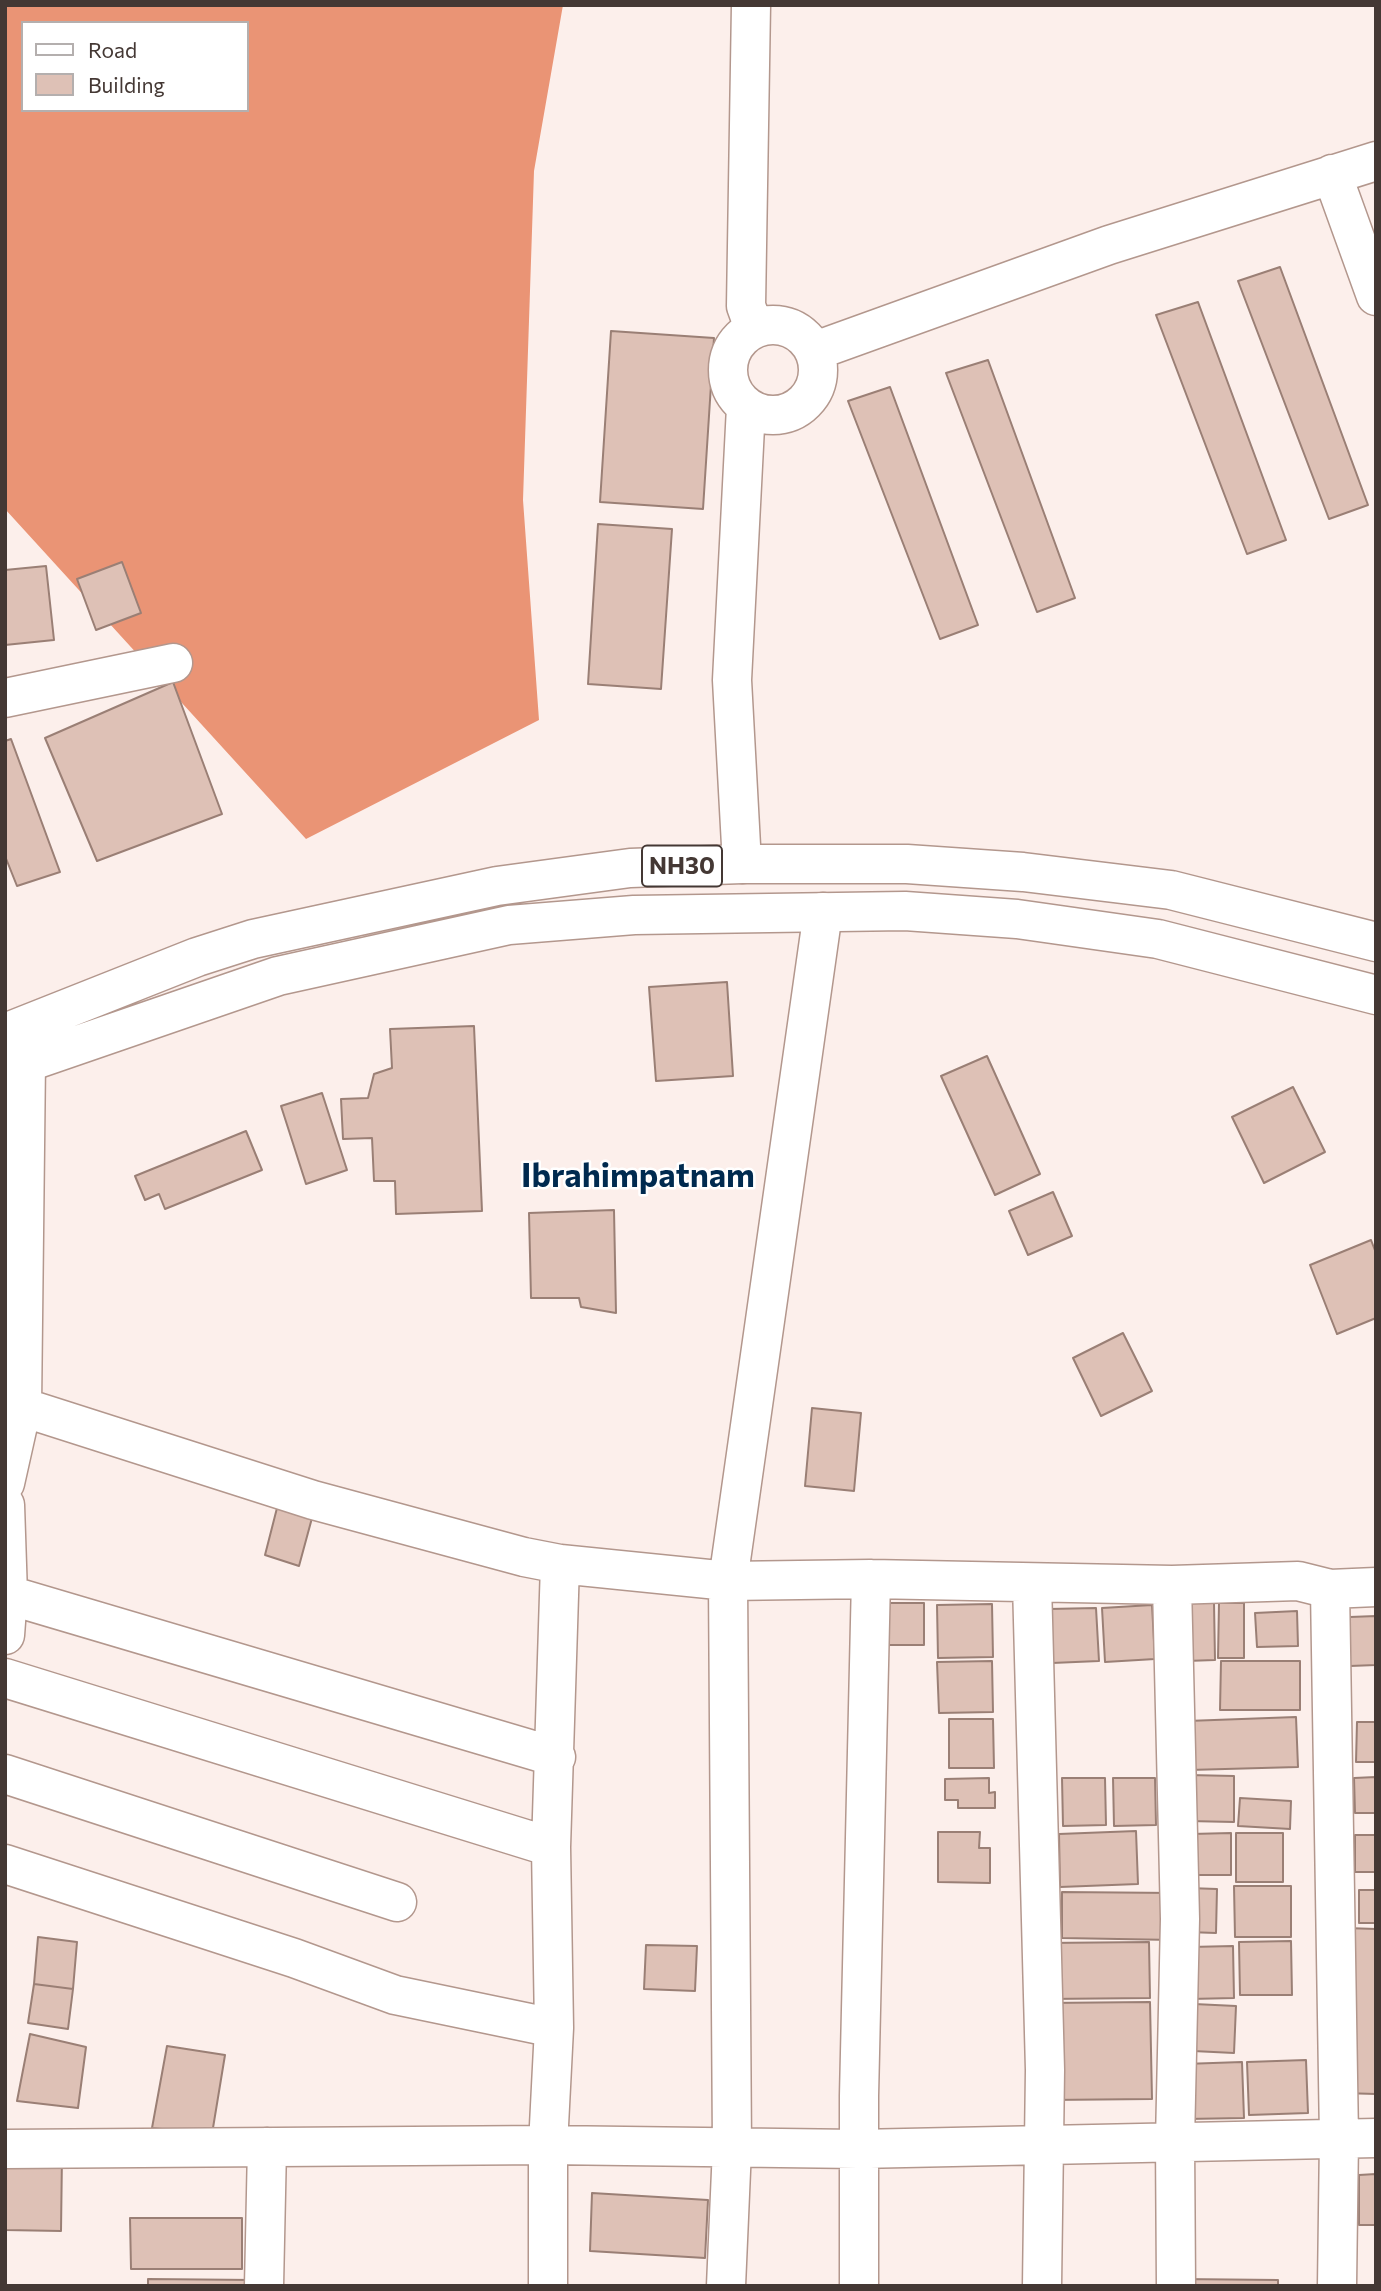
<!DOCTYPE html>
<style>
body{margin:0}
#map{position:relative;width:1381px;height:2291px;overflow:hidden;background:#fcefeb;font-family:Commissioner,sans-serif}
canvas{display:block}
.frame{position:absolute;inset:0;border:7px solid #443834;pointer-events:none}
.legend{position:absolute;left:21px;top:21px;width:228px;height:91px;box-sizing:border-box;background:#fff;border:2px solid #b4afae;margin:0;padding:9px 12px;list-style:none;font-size:21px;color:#443834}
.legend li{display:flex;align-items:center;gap:14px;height:35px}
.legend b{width:35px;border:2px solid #b4afae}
</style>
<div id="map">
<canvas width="1381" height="2291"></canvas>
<div class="frame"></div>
<ul class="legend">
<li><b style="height:9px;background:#fff"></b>Road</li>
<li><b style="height:19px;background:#dec1b6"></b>Building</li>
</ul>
</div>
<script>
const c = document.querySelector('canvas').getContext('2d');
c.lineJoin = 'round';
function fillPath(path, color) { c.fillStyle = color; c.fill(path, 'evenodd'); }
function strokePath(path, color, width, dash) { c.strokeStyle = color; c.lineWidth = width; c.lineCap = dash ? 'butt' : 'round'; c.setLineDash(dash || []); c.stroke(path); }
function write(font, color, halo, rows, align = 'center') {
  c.font = font + ' Commissioner,sans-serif'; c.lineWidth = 5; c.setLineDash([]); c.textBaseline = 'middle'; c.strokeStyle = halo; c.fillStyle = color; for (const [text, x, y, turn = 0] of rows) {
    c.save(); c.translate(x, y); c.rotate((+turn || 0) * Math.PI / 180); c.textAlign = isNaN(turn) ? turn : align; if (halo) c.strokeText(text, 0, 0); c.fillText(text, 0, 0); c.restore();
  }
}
const forest = new Path2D(`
 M5,5H563L534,171L523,500L539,720L306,839L5,509ZM23,23H247V110H23Z`);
const building = new Path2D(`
 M1280,267L1368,505L1329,519L1238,281Z
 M1198,302L1286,540L1247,554L1156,315Z
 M611,331L714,338L703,509L600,502Z
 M988,360L1075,598L1037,612L946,373Z
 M890,387L978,625L940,639L848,401Z
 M598,524L672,529L661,689L588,684Z
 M122,562L141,613L96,630L77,579Z
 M46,566L54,640L5,645V570Z
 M173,682L222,814L97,861L45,738Z
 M11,739L60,872L17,886L5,856V741Z
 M727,982L733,1076L656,1081L649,987Z
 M474,1026L482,1211L396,1214L395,1181H374L372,1138L343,1139L341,1099L368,1098L374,1074L392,1068L390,1029Z
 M987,1056L1040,1174L995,1195L941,1076Z
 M1293,1087L1325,1152L1264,1183L1232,1117Z
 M322,1093L347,1170L306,1184L281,1106Z
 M246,1131L262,1170L165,1209L159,1194L145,1200L135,1176Z
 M1053,1192L1072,1236L1028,1255L1009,1211Z
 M614,1210L616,1313L581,1307L579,1298H531L529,1213Z
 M1371,1240L1376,1253V1318L1337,1334L1310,1265Z
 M1123,1333L1152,1391L1101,1416L1073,1358Z
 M812,1408L861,1413L854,1491L805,1486Z
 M277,1508L312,1518L299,1566L265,1555Z
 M873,1603H924V1645H873Z
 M1186,1603H1214L1215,1660L1186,1661Z
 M1219,1603H1244V1658H1218Z
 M992,1604L993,1657L938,1658L937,1605Z
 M1152,1605L1155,1659L1105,1662L1102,1608Z
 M1096,1608L1099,1661L1052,1663L1049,1609Z
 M1297,1611L1298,1646L1257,1647L1255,1613Z
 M1376,1616V1665L1350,1666V1617Z
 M992,1661L993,1712L939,1713L937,1662Z
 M1221,1661H1300V1710H1220Z
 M1296,1717L1298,1767L1189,1770L1187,1721Z
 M949,1719H993L994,1768H949Z
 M1357,1722H1376V1762H1356Z
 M1188,1775L1234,1776V1822L1188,1821Z
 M1376,1777V1813H1355L1354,1778Z
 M989,1778V1793L995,1792V1808H958V1800H945V1779Z
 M1062,1778H1105L1106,1825L1063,1826Z
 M1113,1778H1155L1156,1825L1114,1826Z
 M1240,1798L1291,1801L1290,1829L1238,1826Z
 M1136,1831L1138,1884L1060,1887L1059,1834Z
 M938,1832H980L979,1848H990V1883L938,1882Z
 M1231,1833V1875H1192L1191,1834Z
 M1236,1833H1283V1882H1236Z
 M1355,1835H1376V1872H1355Z
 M1234,1886H1291V1937H1235Z
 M1188,1888L1217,1889L1216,1933L1187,1932Z
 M1359,1890H1376V1923H1359Z
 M1062,1892L1174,1893V1940L1062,1938Z
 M1346,1928L1376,1929V2094L1342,2093Z
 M38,1937L77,1942L73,1989L34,1984Z
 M1291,1941L1292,1995H1240L1239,1942Z
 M1149,1942L1150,1998L1046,1999L1045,1943Z
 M646,1945L697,1946L695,1991L644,1989Z
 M1233,1946L1234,1998L1190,1999V1947Z
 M34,1984L73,1989L68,2029L28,2023Z
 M1150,2002L1152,2099L1048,2100L1046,2003Z
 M1194,2004L1236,2006L1234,2053L1193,2051Z
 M30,2034L86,2047L78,2108L17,2101Z
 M167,2046L225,2055L212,2134L152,2128Z
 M1306,2060L1308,2113L1249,2115L1247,2062Z
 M1242,2062L1244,2118L1186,2119L1184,2064Z
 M5,2154L62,2155L61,2231L5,2230Z
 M1376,2174V2225H1359V2175Z
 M592,2193L708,2200L705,2258L590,2251Z
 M130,2218H242V2269H131Z
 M148,2279L253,2280V2286H148Z
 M1179,2279L1278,2280V2286H1179Z`);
const minor = new Path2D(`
 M751,5L746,306L754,328
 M1332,174L1376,296
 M728 370a45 45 0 1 1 90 0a45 45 0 1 1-90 0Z
 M815,351L1109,245L1376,161
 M5,698L173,663
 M742,864L732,680L746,407
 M26,1060L22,1407L313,1500L524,1557L560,1564L728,1581L871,1579L1172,1585L1298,1581L1330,1589L1376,1587
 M5,1401L22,1407L5,1483
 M5,1505L8,1595L5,1635
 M1032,1583L1045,2070L1042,2286
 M1172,1585L1180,1919L1175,2141L1176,2286
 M1330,1589L1339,2138L1337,2286
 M5,1594L556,1757
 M5,1678L551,1847
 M5,1774L397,1902
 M5,1864L294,1958L395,1995L554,2028
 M5,2149L548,2145L858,2149L1376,2138
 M264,2286L267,2147
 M548,2286V2145L554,2028L551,1847L560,1564
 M726,2286L732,2148L728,1581L823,912
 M859,2286V2096L871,1579`);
const highway = new Path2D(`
 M5,1033L197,957L253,939L497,886L630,868L742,864H907L1023,872L1171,890L1376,942
 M5,1070L278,976L509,925L634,915L905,911L1017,919L1158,939L1376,995`);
const shields = [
 [682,866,80]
];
const shieldNames = [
 ["NH30",682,866]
];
const districtNames = [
 ["Ibrahimpatnam",638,1176]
];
fillPath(forest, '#ea9475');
fillPath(building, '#dec1b6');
strokePath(building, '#9a7f75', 2);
strokePath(minor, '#b3978d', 41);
strokePath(highway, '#b3978d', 41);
strokePath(minor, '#fff', 38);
strokePath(highway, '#fff', 38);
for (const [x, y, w] of shields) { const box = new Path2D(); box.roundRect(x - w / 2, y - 20.5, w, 41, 5); c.fillStyle = '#fff'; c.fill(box); strokePath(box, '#443834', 2); }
write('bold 24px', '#443834', null, shieldNames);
write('bold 33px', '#002a4f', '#fff', districtNames);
</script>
